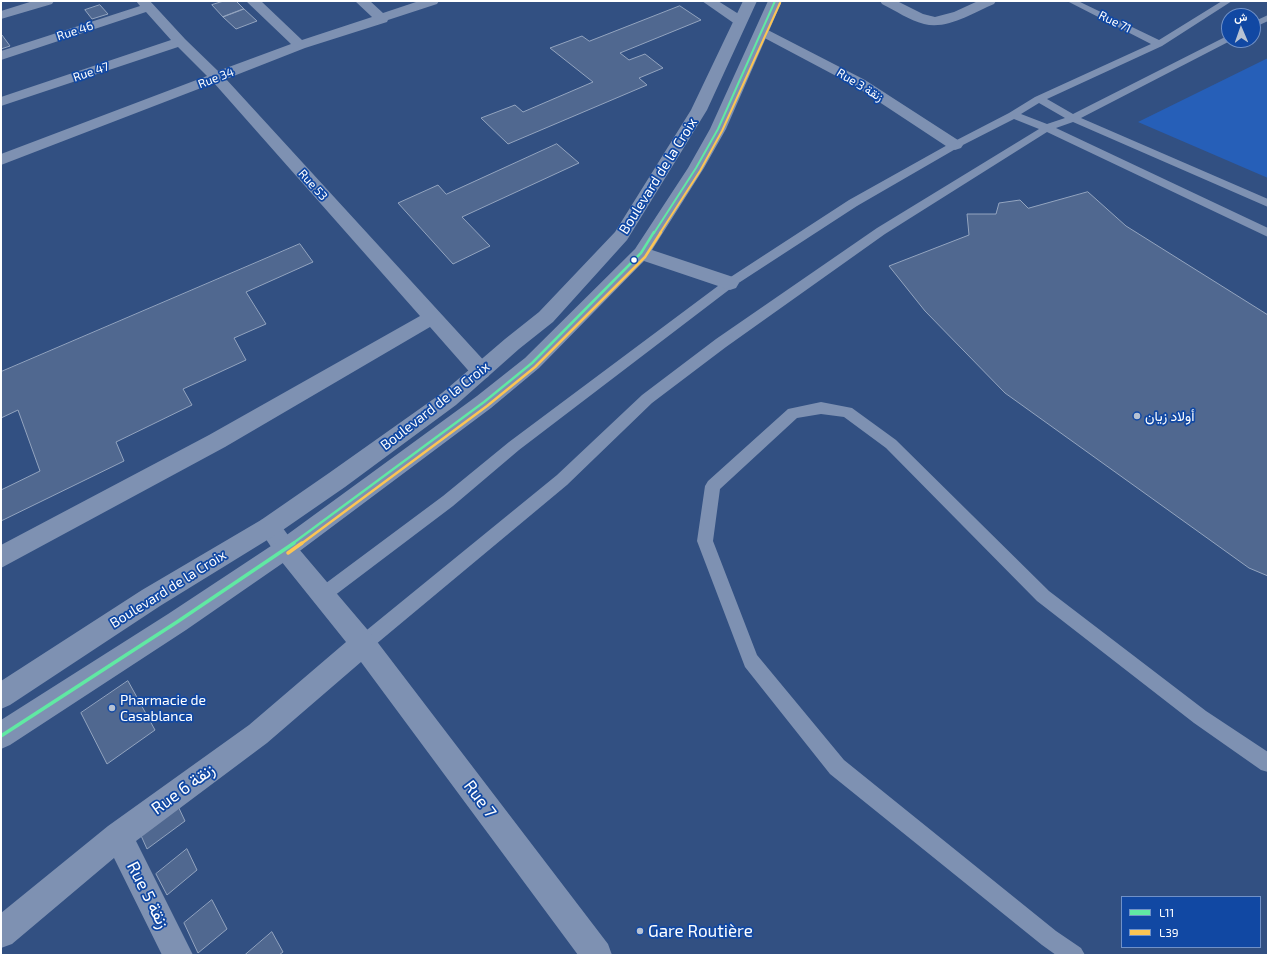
<!DOCTYPE html>
<meta charset="utf-8">
<style>
body{margin:0}
#map{position:relative;width:1269px;height:956px;overflow:hidden;background:#325082;font-family:"Exo 2",Vazirmatn,sans-serif}
canvas{display:block}
.frame{position:absolute;inset:0;border:2px solid #fff;pointer-events:none}
.legend{position:absolute;left:1121px;top:896px;width:140px;height:52px;box-sizing:border-box;background:#1148a3;border:1px solid #7091c8;margin:0;padding:5px 7px;list-style:none;font-size:12px;color:#fff}
.legend li{display:flex;align-items:center;gap:8px;height:20px}
.legend b{width:20px;border:1px solid #7091c8}
.north{position:absolute;left:1221px;top:8px;width:40px;height:40px;box-sizing:border-box;background:#1148a3;border:1px solid #7091c8;border-radius:50%;rotate:358deg;font-size:11px;font-weight:700;line-height:16px;text-align:center;color:#fff}
.north::after{content:'';display:block;margin:auto;width:14px;height:18px;background:#b7c2d3;clip-path:polygon(50% 0,100% 100%,50% 72%,0 100%)}
</style>
<div id="map">
<canvas width="1269" height="956"></canvas>
<div class="frame"></div>
<ul class="legend">
<li><b style="height:5px;background:#60e9a3"></b>L11</li>
<li><b style="height:5px;background:#fcc553"></b>L39</li>
</ul>
<div class="north">ش</div>
</div>
<script>
const c = document.querySelector('canvas').getContext('2d');
c.lineJoin = 'round';
function fillPath(path, color) { c.fillStyle = color; c.fill(path, 'evenodd'); }
function strokePath(path, color, width, dash) { c.strokeStyle = color; c.lineWidth = width; c.lineCap = dash ? 'butt' : 'round'; c.setLineDash(dash || []); c.stroke(path); }
function write(font, color, halo, rows, align = 'center') {
  c.font = font + ' "Exo 2",Vazirmatn,sans-serif'; c.lineWidth = 3.5; c.setLineDash([]); c.textBaseline = 'middle'; c.strokeStyle = halo; c.fillStyle = color; for (const [text, x, y, turn = 0] of rows) {
    c.save(); c.translate(x, y); c.rotate((+turn || 0) * Math.PI / 180); c.textAlign = isNaN(turn) ? turn : align; if (halo) c.strokeText(text, 0, 0); c.fillText(text, 0, 0); c.restore();
  }
}
const green = new Path2D(`
 M1268,58V178L1138,122Z`);
const building = new Path2D(`
 M224,1H236L244,9L223,17L212,5Z
 M100,5L108,14L92,19L85,10Z
 M680,6L701,20L620,53L629,60L645,54L663,68L639,78L647,85L508,144L481,118L515,105L523,112L593,82L550,48L582,36L589,41Z
 M244,9L257,21L236,29L223,17Z
 M1,35H2L10,46L1,49Z
 M557,144L579,163L462,217L490,246L453,264L398,203L438,185L446,194Z
 M1088,192L1126,226L1268,315V576L1249,568L1005,393L925,311L889,266L969,235L967,214H996L999,203L1020,200L1028,208Z
 M300,244L313,262L246,292L266,324L234,338L246,360L183,389L192,405L116,442L124,461L1,521V490L40,471L18,410L1,418V372Z
 M128,681L155,730L107,764L81,713Z
 M177,804L185,821L147,849L139,831Z
 M187,849L197,870L167,895L156,874Z
 M212,900L227,929L198,953L184,923Z
 M272,932L283,952L279,955H245Z`);
const service = new Path2D(`
 M1067,1H1078L1159,40L1222,1H1232L1162,46L1047,99L1073,114L1229,35V40H1232L1081,118L1268,199V207L1073,122L1056,128L1268,228V237L1047,132L885,234L726,347L652,403L567,485L369,650L363,652L357,650L354,644L357,638L557,475L642,395L716,339L877,228L1039,129L1014,119L959,147L857,206L734,286L519,450L453,506L330,599L324,602L318,599L316,594L318,589L443,496L509,442L726,280L849,200L951,143L1009,113L1035,97L1151,44ZM1039,103L1065,118L1047,124L1021,114Z
 M1268,15V21L1253,28V22Z
 M821,402L852,408L896,440L1049,591L1206,711L1268,752V772L1261,770L1194,723L1037,601L886,448L844,417L821,414L797,418L720,489L713,541L757,655L844,760L1056,931L1081,948L1085,955H1056L1042,945L830,774L745,667L697,541L705,486L708,481L788,409Z`);
const minor = new Path2D(`
 M33,1H54L52,4L1,19V11Z
 M136,1H150L185,39L218,71L291,44L246,1H261L302,40L372,17L355,1H370L383,13L419,1H439L437,4L388,20L387,22L305,48L226,79L488,365L491,371L488,377L481,379L474,377L430,327L225,447L1,568V545L209,435L420,316L214,83L1,165V154L207,76L178,47L1,106V97L171,40L146,12L1,60V51L140,6Z
 M702,1H718L745,18L747,21L745,24H735Z
 M880,1H897L923,14L935,17L954,12L978,1H996L994,4C973,13 947,30 924,24C909,20 896,11 882,4Z
 M762,27L865,80L961,142L963,145L961,148L955,150L949,148L855,86L757,34L755,31L757,28Z
 M269,517L277,520L293,542L372,635L608,944L612,955H578L361,662L267,743L136,841L193,955H162L114,858L12,944L1,948V913L108,826L249,725L346,642L277,556L258,527L261,520Z`);
const tertiary = new Path2D(`
 M743,1H757L707,110L627,240L553,322L519,349L456,405L345,487L277,534L160,606L10,705L1,709V681L142,590L261,520L329,473L442,393L505,339L539,312L615,232L691,110Z
 M768,1H782L726,129L704,168L652,250L736,278L739,283L736,288L730,290L644,261L539,368L491,408L293,556L186,630L10,745L1,749V720L168,614L277,542L477,396L525,358L635,249L688,168L710,129Z`);
const bus1Far2 = new Path2D(`
 M654,233L696,168L718,129L775,1`);
const bus1Far1 = new Path2D(`
 M292,544L484,402L532,363L641,253L654,232`);
const bus1 = new Path2D(`
 M1,736L177,622L294,543`);
const bus2Far2 = new Path2D(`
 M660,233L700,171L722,131L780,3`);
const bus2Far1 = new Path2D(`
 M301,544L487,406L535,367L645,257L661,232`);
const bus2 = new Path2D(`
 M288,553L302,543`);
const markers = [
 [634,260,3.5,"#fff"],
 [1137,416,4,"#b7c2d3"],
 [112,708,4,"#b7c2d3"],
 [640,931,4,"#b7c2d3"]
];
const farStreetnames = [
 ["Rue 71",1115,22,26],
 ["Rue 46",75,31,-18],
 ["Rue 47",91,72,-19],
 ["Rue 34",216,78,-21],
 ["Rue 3 زنقة",860,85,31],
 ["Rue 53",313,185,48]
];
const streetNames = [
 ["Boulevard de la Croix",658,176,-58],
 ["Boulevard de la Croix",435,406,-38],
 ["Boulevard de la Croix",168,589,-32]
];
const poiNames = [
 ["أولاد زيان",1145,416],
 ["Pharmacie de",120,700],
 ["Casablanca",120,716]
];
const nearStreetnames = [
 ["Rue 6 زنقة",183,789,-36],
 ["Rue 7",480,799,53],
 ["Rue 5 زنقة",148,895,63]
];
const nearPoinames = [
 ["Gare Routière",648,931]
];
fillPath(green, '#265fb8');
fillPath(building, '#506890');
strokePath(building, '#93a4bf', 1);
fillPath(service, '#7e91b2');
fillPath(minor, '#7e91b2');
fillPath(tertiary, '#7e91b2');
strokePath(bus1Far2, '#60e9a3', 2);
strokePath(bus1Far1, '#60e9a3', 2.5);
strokePath(bus1, '#60e9a3', 3.5);
strokePath(bus2Far2, '#fcc553', 2);
strokePath(bus2Far1, '#fcc553', 2.5);
strokePath(bus2, '#fcc553', 3.5);
for (const [x, y, r, color] of markers) { const dot = new Path2D(); dot.arc(x, y, r, 0, 2 * Math.PI); c.fillStyle = color; c.fill(dot); strokePath(dot, '#1148a3', 1.5); }
write('12px', '#fff', '#1148a3', farStreetnames);
write('14px', '#fff', '#1148a3', streetNames);
write('14px', '#fff', '#1148a3', poiNames, 'left');
write('17px', '#fff', '#1148a3', nearStreetnames);
write('17px', '#fff', '#1148a3', nearPoinames, 'left');
</script>
